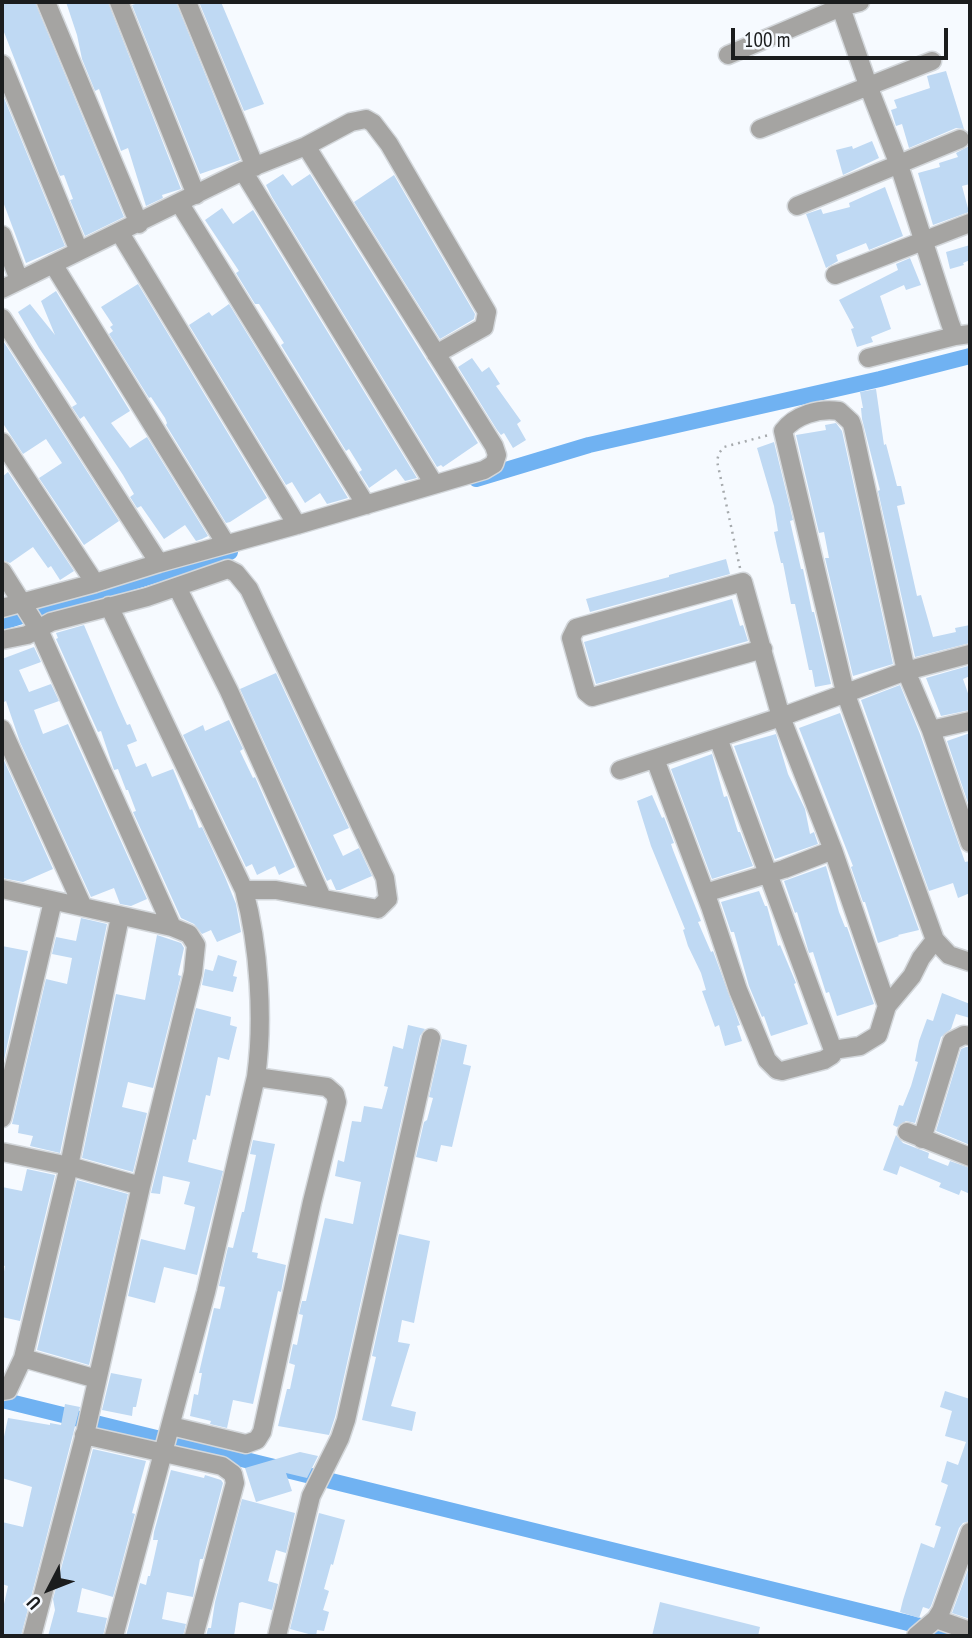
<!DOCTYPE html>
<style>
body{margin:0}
#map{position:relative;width:972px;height:1638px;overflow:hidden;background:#f6faff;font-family:"PT Sans Narrow",sans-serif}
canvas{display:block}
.frame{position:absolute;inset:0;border:4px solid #1b1d1e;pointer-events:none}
.north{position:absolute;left:14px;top:1554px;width:70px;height:70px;-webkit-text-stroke:5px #f6faff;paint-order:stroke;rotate:228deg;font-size:19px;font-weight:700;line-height:28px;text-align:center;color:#1b1d1e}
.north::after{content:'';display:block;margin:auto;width:24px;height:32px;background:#1b1d1e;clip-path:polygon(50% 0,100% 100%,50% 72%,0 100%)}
.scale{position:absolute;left:731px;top:28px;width:217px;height:32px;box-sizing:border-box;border:4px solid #1b1d1e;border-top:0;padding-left:9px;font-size:21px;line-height:24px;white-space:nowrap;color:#1b1d1e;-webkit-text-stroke:5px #f6faff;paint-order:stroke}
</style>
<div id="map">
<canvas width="972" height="1638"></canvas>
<div class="frame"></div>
<div class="north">U</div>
<div class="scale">100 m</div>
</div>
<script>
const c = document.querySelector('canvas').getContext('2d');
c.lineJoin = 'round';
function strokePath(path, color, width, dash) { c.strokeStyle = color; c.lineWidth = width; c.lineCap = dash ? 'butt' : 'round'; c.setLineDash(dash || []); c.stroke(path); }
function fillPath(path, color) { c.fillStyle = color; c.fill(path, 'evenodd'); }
const canal = new Path2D(`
 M476,479L589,445L880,379L970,356
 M2,622L230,552
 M2,1400L961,1636`);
const building = new Path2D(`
 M2,2H35L124,217L85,236L70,200L73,199L64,175L60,176L2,27Z
 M66,2H108L181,189L162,195L163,198L146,206L128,148L121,151L99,89L95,91L82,59L77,35Z
 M142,2H176L240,160L200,174L132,5Z
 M199,2H221L264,104L244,111Z
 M946,71L964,129L956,128L909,148L902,124L896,126L891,110L897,108L894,100L930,88L927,76Z
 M2,93L65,246L26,263L2,199Z
 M872,141L879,158L843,175L836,150L852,146L853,149Z
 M969,146L970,184L962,186L969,212L933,225L918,173L940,167L939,163L958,157L956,153Z
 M283,174L292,186L310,174L478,443L443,467L441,465L437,467L272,197L266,185Z
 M394,175L475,314L474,319L440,339L354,202Z
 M885,187L903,236L869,250L866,243L836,255L838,261L826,268L806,214L821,209L823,214L850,207L849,203Z
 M222,208L233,224L253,210L417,478L405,481L396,469L369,488L368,486L359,472L362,470L349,449L346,451L281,345L284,343L259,304H255L236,273L239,271L205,220Z
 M970,245V260L963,263L964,265L950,269L946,252Z
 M910,258L921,285L906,290L904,285L880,296L891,329L871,337L873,342L857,347L851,329L854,328L839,300L898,270L896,264Z
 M138,284L267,498L230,522L226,523L166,425L167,423L165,418L151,397L149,398L109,334L113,331L110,327L113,325L101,307Z
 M56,291L130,411L111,423L130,448L147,437L208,536L202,539L196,541L185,525L164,539L141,506L137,508L130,497L134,494L123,475L84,416L80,419L72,407L77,404L39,348L18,312L30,304L55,335L41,301Z
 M229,304L348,498L327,504L320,493L305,503L292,482L286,485L189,325L209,312L212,316Z
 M2,339L119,521L84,545L39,478L62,463L46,439L23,454L2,422Z
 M472,358L482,372L489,367L500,384L496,386L521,421L517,424L526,440L513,448L504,433L501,435L497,430L458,367Z
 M876,389L884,445L886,444L897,486H901L905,504L897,506L917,596L921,595L933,637L956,632L955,628L970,625V643L915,657L878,491L880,490L862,419L861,408H863L860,392Z
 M836,423L842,431L893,664L853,676L825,558H829L824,532L819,533L796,435L826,430L825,425Z
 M774,442L793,520L790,521L801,569H803L812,612H814L831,684L815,687L812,670H809L795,604H791L783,563H781L777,546L774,532L778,531L774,506L757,448Z
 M8,472L74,571L60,580L51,566L48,568L33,547L10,563L2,560V477Z
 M726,559L730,574L590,612L586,599L669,577V575Z
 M732,599L740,626L743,625L748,641L596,684L584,642Z
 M84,625L118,705L127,725L130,724L137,741L127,745L136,767L146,763L152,777L173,769L190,810L192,809L199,828L202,827L225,877L236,904L241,932L217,942L211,930L202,934L194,924L181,918L133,812L136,811L128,790H126L118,769L114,770L101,731L98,732L56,639L58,638L56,633Z
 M34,647L41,662L19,670L29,692L51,684L59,701L34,710L43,734L68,724L147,899L131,906L120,904L114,888L91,897L20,742L6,701L2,703V659Z
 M968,666L970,676L963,679L970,699V710L941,716L926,678Z
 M276,673L349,828L333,835L343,856L359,848L372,876L340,890H336L331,879L327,881L240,689Z
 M900,685L920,734L965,862L970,861V893L958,898L953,883L929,891L861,700Z
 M840,713L919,930L898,935L899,936L878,943L865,902H863L851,867L853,866L799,728Z
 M229,720L243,749L240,751L253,778L255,777L295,867L279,875L275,866L257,875L252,864L246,867L183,735L203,725L205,731Z
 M970,733H969H970V809L947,741Z
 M776,734L788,774L805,809L810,834L814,832L818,844L775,859L734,746Z
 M712,754L724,797L727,796L738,832H740L753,866L712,879L671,769Z
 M2,756L53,869L23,882L2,878Z
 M652,795L662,818L664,817L674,843L671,844L673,850L701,921L698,922L711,952L713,951L740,1025L737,1026L742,1041L725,1046L719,1025L715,1027L702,991L706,990L701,973L688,946L683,930L685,929L651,846L637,801Z
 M826,866L839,912L845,927H847L874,1004L837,1016L829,992L826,993L813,952L809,953L797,912L795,913L784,881Z
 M759,891L765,906H767L778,946L780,945L796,983L794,984L808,1024L771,1036L764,1016L762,1017L749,986L734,932H731L721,902Z
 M81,918L107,924L60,1153L30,1146L33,1136L18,1133L19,1125L12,1124L46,979L67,984L72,958L52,954L56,937L76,941Z
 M157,935L181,943L184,948L178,975L181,976L153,1088L128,1082L122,1107L147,1113L133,1172L82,1158L116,994L145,1000Z
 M2,946L28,951L2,1069Z
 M218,955L237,961L233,976L237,977L233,992L202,985L205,969L213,971Z
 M942,993L970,1004V1018L956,1014L951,1029L941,1037L915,1123L906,1121L897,1127L893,1125L899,1105L903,1106L911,1086L918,1062L915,1061L919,1041L927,1019L933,1021Z
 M196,1008L231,1017L230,1025L237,1027L229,1060L218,1057L210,1096L206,1095L196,1140L193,1139L188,1162L223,1171L197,1275L164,1267L155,1303L128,1296L141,1239L185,1250L192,1221L195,1207L184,1204L190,1182L163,1176L160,1194L151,1193Z
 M408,1025L425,1029L420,1036L335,1417L329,1435L278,1426L287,1389H290L295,1365L289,1363L293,1344L297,1345L303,1315L299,1314L302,1301H306L325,1218L353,1224L361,1182L335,1176L338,1160L344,1162L352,1121L361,1122L364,1106L382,1109L388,1087L384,1086L393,1046L403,1049Z
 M442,1039L467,1045L463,1064L471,1066L452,1147L441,1145L437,1162L416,1157L424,1122L427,1120L433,1098L429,1097Z
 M966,1047H970V1145L936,1131L961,1049Z
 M896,1135L903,1143L929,1153L928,1158L948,1166L950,1161L970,1168V1194L961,1190L959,1195L939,1187L941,1183L900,1166L897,1175L883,1170Z
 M253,1140L275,1144L252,1252L258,1253L257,1258L286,1265L281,1292L278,1291L253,1404L233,1400L227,1428L210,1424L211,1421L190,1416L194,1394L198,1395L202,1373H199L214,1308L220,1309L225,1287L219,1286L228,1247L233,1248L242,1212H244L256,1155L250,1154Z
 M27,1169L55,1175L20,1321L2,1317V1283L5,1266L2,1265V1187L22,1191Z
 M77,1180L128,1194L89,1365L37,1350Z
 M399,1234L430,1241L414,1323L402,1320L398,1342L410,1344L391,1406L416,1412L412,1431L362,1420L376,1357L372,1356Z
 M111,1373L142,1379L136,1407H133L132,1416L102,1410Z
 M945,1391L970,1399V1521L963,1523L959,1528L931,1606L929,1609L923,1607L919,1618L900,1612L903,1600L921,1543L934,1548L941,1527L935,1525L948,1485L941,1482L947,1461L958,1465L966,1442L945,1436L952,1411L940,1407Z
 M65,1404L80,1407L21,1636H2V1613L8,1586L2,1584V1522L23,1527L32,1487L2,1478V1446L8,1418L50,1425V1423L61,1425Z
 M93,1449L146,1461L132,1513L135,1514L113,1597L82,1588L77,1612L107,1618L103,1636H48L55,1610L53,1599Z
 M300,1452L318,1456L307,1478L286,1473L292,1491L256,1502L245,1468Z
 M171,1470L204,1478L205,1475L221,1480L223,1483L203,1559H200L193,1597L167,1592L162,1619L186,1624L183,1636H126L140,1583L146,1585L148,1576H150L158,1540H153L154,1532Z
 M242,1499L295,1513L286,1553L276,1550L268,1581L278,1584L272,1610L242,1602L239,1603L234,1636H206L208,1628H211L215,1602Z
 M319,1513L345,1520L333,1565L331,1564L324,1589L329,1591L323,1610L329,1612L324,1631L317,1630L316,1636L290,1629Z
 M970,1564V1619L952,1613Z
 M660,1602L760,1627L758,1636H652Z`);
const path = new Path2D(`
 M740,568L717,461L719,453L724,447L769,435`);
const minor = new Path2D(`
 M46,2L139,224
 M119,2L196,195
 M187,2L255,167
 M839,2L869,88L899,165L950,323L955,336L970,334
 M728,55L841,7L860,2
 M2,64L79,251
 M760,129L932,61
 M243,171L434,484
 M180,204L366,505
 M797,206L960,139
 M120,233L297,525
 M2,235L19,280
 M53,264L226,544
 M835,275L970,223
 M2,289L243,171L306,146L351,122L366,119L373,123L389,144L487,312L484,327L436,354
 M2,318L159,563
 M868,358L955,336
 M2,442L95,583
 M2,571L39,630L172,927
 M177,587L229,691L322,898
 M109,606L244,890C259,945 264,1020 256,1077L206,1292L114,1636
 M2,608L95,583L159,563L297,525L484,470L494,464L497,455L494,446L306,146
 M2,640L27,635L51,622L147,597L228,569L236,573L249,589L385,878L388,899L378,909L276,890H244
 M763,649L592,697L586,692L571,638L576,628L743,582L781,717L833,850L887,1006
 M2,729L83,907
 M931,730L970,721
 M655,759L710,906L738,990L767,1060L777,1070L782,1071L824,1060L832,1055L833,1050L718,738
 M620,770L781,717L906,671L970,654
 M970,843L931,730L906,671L853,428L851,422L839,411C819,408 795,415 783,431L845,692L935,940L949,955L970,962
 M2,889L172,927L189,934L196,945L193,973L141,1186L86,1430L32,1636
 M705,893L784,869L833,850
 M833,1050L860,1046L878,1035L887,1006L912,976L921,958L935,940
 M2,1118L53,901
 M907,1132L970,1157
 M922,1139L952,1041L964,1035L970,1036
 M2,1152L69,1166L141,1186
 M23,1358L97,1379
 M2,1391L8,1390L23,1358L69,1166L120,917
 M171,1426L246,1444L257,1440L262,1432L312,1202L337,1102L335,1094L327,1087L256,1077
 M84,1435L222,1466L233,1474L235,1483L194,1636
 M936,1619L970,1631
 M277,1636L311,1496L340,1438L346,1420L431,1038
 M916,1636L936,1619L941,1611L970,1532`);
strokePath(canal, '#70b2f2', 16);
fillPath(building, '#bfd9f3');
strokePath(minor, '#d3d7db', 21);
strokePath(path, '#a6aaad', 2.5, [2, 5]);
strokePath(minor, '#a5a4a2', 18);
</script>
